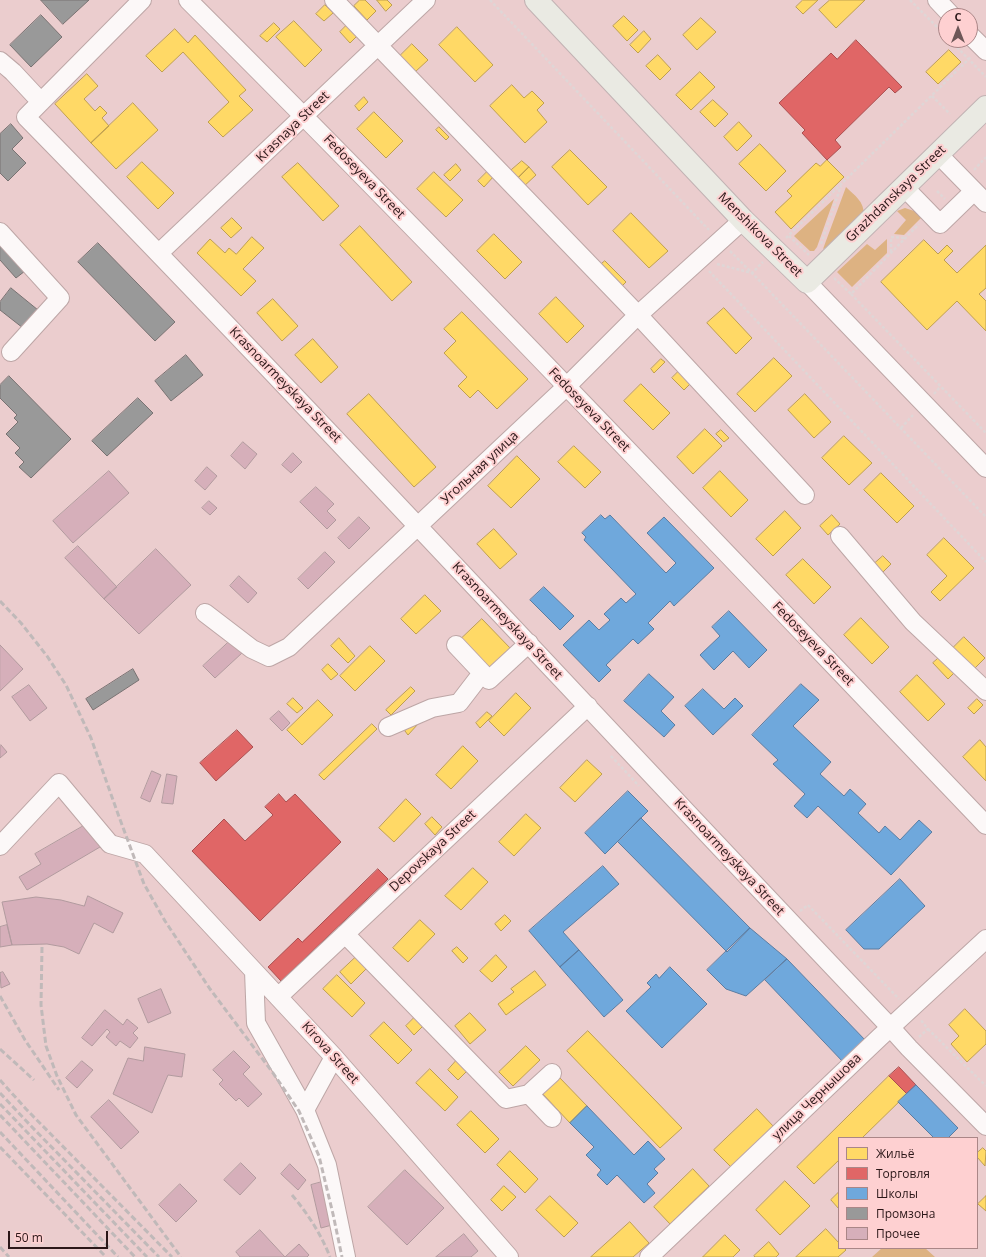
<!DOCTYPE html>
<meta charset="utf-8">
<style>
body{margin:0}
#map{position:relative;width:986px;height:1257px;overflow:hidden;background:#ebcdce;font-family:"Open Sans",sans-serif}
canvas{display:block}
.legend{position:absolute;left:838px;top:1137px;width:140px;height:112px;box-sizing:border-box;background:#fed0d1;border:1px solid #aa8687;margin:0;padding:5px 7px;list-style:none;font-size:12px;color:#2b1718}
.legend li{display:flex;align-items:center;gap:8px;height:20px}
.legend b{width:20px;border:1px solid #aa8687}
.north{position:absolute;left:938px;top:8px;width:40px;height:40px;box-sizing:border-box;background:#fed0d1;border:1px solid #aa8687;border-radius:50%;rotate:0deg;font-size:11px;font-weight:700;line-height:16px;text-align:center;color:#2b1718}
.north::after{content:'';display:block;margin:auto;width:14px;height:18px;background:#6e5758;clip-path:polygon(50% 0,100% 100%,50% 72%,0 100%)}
.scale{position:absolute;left:8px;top:1231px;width:100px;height:18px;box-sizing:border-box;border:2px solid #2b1718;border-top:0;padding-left:5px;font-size:12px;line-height:14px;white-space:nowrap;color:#2b1718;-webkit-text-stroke:3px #fed0d1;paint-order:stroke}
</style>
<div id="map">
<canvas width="986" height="1257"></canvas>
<ul class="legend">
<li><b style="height:11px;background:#ffd966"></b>Жильё</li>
<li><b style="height:11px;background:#e06666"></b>Торговля</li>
<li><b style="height:11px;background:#6fa8dc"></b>Школы</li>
<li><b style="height:11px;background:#999"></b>Промзона</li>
<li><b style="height:11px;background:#d6afba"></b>Прочее</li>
</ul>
<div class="north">С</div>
<div class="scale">50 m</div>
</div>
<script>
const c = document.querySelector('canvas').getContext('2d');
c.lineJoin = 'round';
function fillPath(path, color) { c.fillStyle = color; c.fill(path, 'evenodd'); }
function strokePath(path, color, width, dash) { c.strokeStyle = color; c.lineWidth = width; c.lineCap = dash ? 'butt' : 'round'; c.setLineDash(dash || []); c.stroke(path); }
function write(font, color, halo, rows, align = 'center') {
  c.font = font + ' "Open Sans",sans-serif'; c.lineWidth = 4; c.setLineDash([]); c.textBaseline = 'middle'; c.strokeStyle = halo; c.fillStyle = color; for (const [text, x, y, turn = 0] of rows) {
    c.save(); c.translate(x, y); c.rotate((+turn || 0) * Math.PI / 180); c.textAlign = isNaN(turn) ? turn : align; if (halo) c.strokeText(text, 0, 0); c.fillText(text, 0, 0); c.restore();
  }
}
const green = new Path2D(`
 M846,187C855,196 864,201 864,215L832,245L823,249Z
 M834,199L817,247L814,251H810L794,236Z
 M905,208L917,212L922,217L904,235L894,234L906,220L897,211Z
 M887,239V253L852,287L837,272L867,244L875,250Z
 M882,1248H925L935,1257H872Z`);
const homes = new Path2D(`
 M360,0H365L376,11L367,20L354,6Z
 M377,0H387L392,5L386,11Z
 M803,0H818L803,14L796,7Z
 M830,0H865L836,28L819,10Z
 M325,5L333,13L324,21L316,14Z
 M624,16L638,30L627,41L613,26Z
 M701,18L716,32L697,50L683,35Z
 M294,21L322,50L305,67L276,37Z
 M274,23L280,29L267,42L260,36Z
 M347,25L357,36L350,43L340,32Z
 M457,27L493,65L475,82L439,45Z
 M175,29L188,43L195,35L246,90L239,96L253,110L223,137L208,122L229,102L183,52L162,72L146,56Z
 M644,31L651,39L638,53L630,45Z
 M412,44L428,60L415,72L400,56Z
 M949,50L961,62L938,84L926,72Z
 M658,55L671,69L660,80L646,66Z
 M700,72L715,87L691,110L676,95Z
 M87,74L98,86L84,99L95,111L100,106L107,113L102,118L109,126L91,143L55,104Z
 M512,85L524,98L532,91L544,103L537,110L547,122L525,143L490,106Z
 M364,97L368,102L359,111L355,106Z
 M713,100L728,114L715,127L700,112Z
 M133,103L158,130L116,169L91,143Z
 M374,112L403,141L386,158L357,129Z
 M739,122L752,136L737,151L724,137Z
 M439,127L449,137L446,140L436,130Z
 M760,144L786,171L766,191L739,164Z
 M570,150L607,187L588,205L552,167Z
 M827,160L844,177L791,229L775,212L792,196L787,191L816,163L820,166Z
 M522,161L529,167L515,181L508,173Z
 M142,162L174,193L158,209L127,177Z
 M298,163L339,206L323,221L282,177Z
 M456,164L461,170L450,181L444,175Z
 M529,167L536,175L522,188L515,181Z
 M488,171L494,176L484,187L478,181Z
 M434,172L463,200L446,217L417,189Z
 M631,213L668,251L649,268L613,231Z
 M232,218L242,228L231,238L221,228Z
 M360,226L412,282L392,301L340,245Z
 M494,234L522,262L505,279L477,251Z
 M252,237L264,248L243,269L256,281L241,296L197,253L210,239L225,253L229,248L236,254Z
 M924,240L938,254L947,245L953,251L944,260L957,273L986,245V288L979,294L986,301V331L957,301L927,330L881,282Z
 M605,261L626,282L619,289L598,267Z
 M556,297L584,326L567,343L539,314Z
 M273,299L298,326L282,341L257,313Z
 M724,308L752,338L736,354L707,323Z
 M462,312L528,379L497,409L478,390L470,398L458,386L467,377L444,353L456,341L444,329Z
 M313,339L338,367L321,383L295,355Z
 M774,358L792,376L755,412L737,394Z
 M661,359L665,362L654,373L651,369Z
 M682,368L694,380L684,390L672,378Z
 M641,384L670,413L653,430L624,401Z
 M369,394L436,467L414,487L347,414Z
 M805,394L831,422L814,438L788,410Z
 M705,429L722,446L693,474L677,457Z
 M721,430L729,438L724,442L716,434Z
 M844,436L872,463L849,485L822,458Z
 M574,446L601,472L585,488L558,462Z
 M517,456L540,479L511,508L488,486Z
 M720,471L748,500L731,517L703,488Z
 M881,473L914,506L897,523L864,490Z
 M785,511L801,528L773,556L756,539Z
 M832,515L840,524L828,535L820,526Z
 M494,529L517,554L500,569L477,544Z
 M944,538L974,568L940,601L931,592L947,576L927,555Z
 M883,556L891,564L882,573L874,564Z
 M803,559L831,587L814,604L786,575Z
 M425,595L441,611L416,634L401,619Z
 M861,618L889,647L872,664L844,635Z
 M482,619L511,649L490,669L461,639Z
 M964,637L985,658L974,669L953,648Z
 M339,638L355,656L348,663L331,646Z
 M370,646L385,661L355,691L340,676Z
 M941,656L956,671L948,679L933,663Z
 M328,664L338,674L331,680L322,670Z
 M917,675L945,704L928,721L900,692Z
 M411,687L415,691L391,715L386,710Z
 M516,693L531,708L504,736L489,721Z
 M293,698L303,708L297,713L287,704Z
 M977,699L983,705L974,714L968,708Z
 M318,700L333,715L302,745L287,730Z
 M487,712L492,716L480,728L476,723Z
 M415,721L418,724L408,735L405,731Z
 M372,724L377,729L324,780L319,775Z
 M980,740L986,747V781L963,757Z
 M463,746L478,761L451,789L436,775Z
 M587,760L602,774L575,802L560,788Z
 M406,799L421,814L394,842L379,828Z
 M526,814L541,828L514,856L499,842Z
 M432,817L442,827L435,835L425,824Z
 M473,868L488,882L461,910L445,896Z
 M505,915L511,921L501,931L495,924Z
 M420,920L435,934L408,962L393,948Z
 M457,947L468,958L463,963L452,951Z
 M496,955L507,967L492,982L480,971Z
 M356,957L367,968L351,984L340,972Z
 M535,971L546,985L506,1015L498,1004L514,992L511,989Z
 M337,975L365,1003L352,1017L323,989Z
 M965,1009L986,1031V1044L967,1062L951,1044L959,1036L949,1025Z
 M470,1013L486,1030L470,1044L455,1026Z
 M415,1017L423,1026L414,1035L406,1026Z
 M384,1022L412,1050L398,1064L370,1036Z
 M588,1031L682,1128L660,1148L567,1051Z
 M526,1046L540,1060L513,1086L499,1072Z
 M456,1061L467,1071L458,1080L448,1070Z
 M430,1069L458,1097L445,1111L416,1083Z
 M558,1076L587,1106L570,1123L541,1092Z
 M889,1076L907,1094L862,1138H839V1160L814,1184L797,1167Z
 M757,1109L774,1127L731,1167L714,1150Z
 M471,1111L499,1139L485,1153L457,1125Z
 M983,1148L986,1151L985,1166L977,1157V1153Z
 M510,1151L538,1179L525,1193L497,1165Z
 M693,1169L709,1186L670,1224L654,1207Z
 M785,1181L810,1206L780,1235L756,1210Z
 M504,1186L516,1197L502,1211L491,1200Z
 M839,1192V1209L831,1200Z
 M550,1196L578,1223L564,1237L536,1210Z
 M986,1196V1211L978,1204Z
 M630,1222L649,1243L633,1257H591Z
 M826,1229L839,1243V1248H844L846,1250L838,1257H796Z
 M725,1235L740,1250L733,1257H703Z
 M769,1242L779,1254L776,1257H755L754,1256Z`);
const shops = new Path2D(`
 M856,40L902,87L895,93L889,87L835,140L841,147L827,160L802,133L805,130L779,103L831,53L837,59Z
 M237,730L253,747L216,781L200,763Z
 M279,794L286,802L295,794L341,842L260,921L192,851L224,819L245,841L273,815L265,807Z
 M378,869L388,879L281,981L268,967L298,938L302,942Z
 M899,1067L916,1085L907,1094L889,1076Z`);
const schools = new Path2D(`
 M601,515L605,519L610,515L666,573L676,563L647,533L664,517L714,568L674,606L670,601L648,623L654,629L638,644L633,639L606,665L611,670L599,682L563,645L589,620L599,630L610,620L604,614L621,598L626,603L636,594L584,540L586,537L582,533Z
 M544,587L574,616L560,630L530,600Z
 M729,611L767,650L749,668L733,651L714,670L700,655L720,636L712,627Z
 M649,674L674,697L661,711L675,725L664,737L624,701Z
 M801,684L819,700L793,726L831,762L820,774L844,796L850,789L866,804L858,813L879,833L885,826L900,840L919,820L932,832L891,875L818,806L807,818L794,806L805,794L773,764L778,760L752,735Z
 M703,689L724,709L735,698L743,706L713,735L685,706Z
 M628,791L648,811L605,854L585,833Z
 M641,818L750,928L727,952L618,842Z
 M603,866L619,884L563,932L579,950L560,967L529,931Z
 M900,879L925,906L879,949H864L846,930Z
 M750,928L787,959L746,996L726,989L707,970Z
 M579,950L623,1000L604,1017L560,967Z
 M787,959L867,1042L844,1063L765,980Z
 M670,967L707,1004L662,1048L626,1011L651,987L647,983L656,974L659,978Z
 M916,1085L958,1128L948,1138H934L898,1102Z
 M587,1106L634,1155L648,1141L665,1159L654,1169L658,1173L647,1184L655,1193L644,1203L617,1175L607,1185L597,1175L601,1170L586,1155L594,1147L570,1123Z`);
const industry = new Path2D(`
 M41,0H89L63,24Z
 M41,15L62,37L31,67L10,45Z
 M11,124L23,138L12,149L26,163L8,181L0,173V134Z
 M0,242L25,271L16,278L0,260Z
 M98,243L175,322L155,341L78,262Z
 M11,288L38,310L23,328L0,310V302Z
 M186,355L203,375L171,401L155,381Z
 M9,376L71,439L31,478L19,467L24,462L15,453L20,448L6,434L18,422L14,418L17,415L0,398V385Z
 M138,398L153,413L107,456L92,441Z
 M133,669L139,680L93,710L86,699Z`);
const building = new Path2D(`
 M243,442L257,454L245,469L231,456Z
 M293,453L302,462L291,473L282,465Z
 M207,467L217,476L205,490L195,481Z
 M109,471L129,493L73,543L53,521Z
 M316,487L334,504L327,511L336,520L327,529L300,502Z
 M209,501L217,508L210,515L202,508Z
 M359,517L370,528L349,549L338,538Z
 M78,546L117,587L104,599L65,558Z
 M156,549L191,585L139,634L104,599Z
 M325,552L335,562L308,589L298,579Z
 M239,576L257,593L248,603L230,586Z
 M231,640L242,653L215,678L203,666Z
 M0,645L23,669L0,691Z
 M29,685L47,708L30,721L12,697Z
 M279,711L290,723L282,731L270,719Z
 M1,745L7,752L0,758V746Z
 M152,771L161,775L150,802L141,798Z
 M167,774L177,776L173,804L162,803Z
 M87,824L100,847L27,890L19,877L41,864L35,854Z
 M88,896L123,913L113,933L94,923L79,954L64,947L47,944L12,945L2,902L36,897L61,900L84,906Z
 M7,925L12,945L0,947V927Z
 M3,972L10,984L1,988L0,973Z
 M161,989L171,1013L148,1023L138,999Z
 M105,1010L123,1025L127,1019L138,1028L133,1033L138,1038L130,1048L120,1041L116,1046L106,1037L110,1032L107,1029L92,1046L82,1038Z
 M145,1047L185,1054L182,1077L168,1075L152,1113L113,1094L128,1058L143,1061Z
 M234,1051L250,1067L243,1074L262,1094L248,1107L239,1098L236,1101L219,1084L223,1080L213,1070Z
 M82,1061L93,1070L77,1088L66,1078Z
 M109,1100L139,1132L121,1149L91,1117Z
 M241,1163L256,1178L240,1195L224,1180Z
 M290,1164L306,1180L298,1190L281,1174Z
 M405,1170L444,1208L407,1245L368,1207Z
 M322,1182L332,1225L321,1228L311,1185Z
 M180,1184L197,1201L176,1222L159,1205Z
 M260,1230L285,1257L299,1244L309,1255L307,1257H240L236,1252Z
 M464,1234L478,1251L471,1257H436Z`);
const path = new Path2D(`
 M490,0L709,230
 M910,0L946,36
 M950,40L986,77
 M932,96L950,114
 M974,170L986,157
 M937,191L945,199
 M789,236L809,255
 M786,238L971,57
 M821,244L841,186
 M730,251L752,273L986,517
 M891,252V237L906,238
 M717,264L752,273L763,262
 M709,271L986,562
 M834,278L851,294L919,224
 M851,294L986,433
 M934,394L940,387
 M901,428L913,415
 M611,756L639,786
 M800,911L808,905L899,999
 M928,1029L986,1086
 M919,1037L928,1029L920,1019`);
const minor = new Path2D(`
 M142,0L26,117C319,416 602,725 891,1028L909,1048L986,1126
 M188,0C459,270 722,549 986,825
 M334,0L638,315L805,495
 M937,0L952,16
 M970,35L986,51
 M0,61L13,72L41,102
 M938,154L986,203
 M904,187L940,224L974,191
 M0,232L60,298L11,352
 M159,253L426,0
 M807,282L986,468
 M840,536L913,622L986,691
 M205,613L252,649L269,657L289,647L567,386L638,315L743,220
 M456,645L489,680L529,643
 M388,727L432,708L459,703L482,673
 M0,846L59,783L110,844L145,854L334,1057L509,1257
 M345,934L506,1099L529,1094L552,1118
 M254,971L256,1023L305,1110L327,1165L346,1257
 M278,997L588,706
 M529,1094L552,1073
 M305,1110L334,1057
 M649,1257L880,1037L986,939`);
const major = new Path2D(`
 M536,0L743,220L807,282L986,107`);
const rail = new Path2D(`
 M0,601L21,623L47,656L66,685L91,738L118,814L144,884L165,921L210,989L273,1073L299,1111L319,1156L333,1214L342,1257
 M42,947L41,1005L46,1046L57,1076L76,1115L181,1257
 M0,996L25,1040L59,1090
 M0,1049L34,1080
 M0,1080L26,1109L172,1257
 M0,1093L30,1125L159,1257
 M0,1104L147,1257
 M0,1115L135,1257
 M0,1132L118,1257
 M0,1147L106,1257
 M292,1195C308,1214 321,1234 330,1257
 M0,1247L9,1257`);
const streetNames = [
 ["Krasnaya Street",293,127,-44],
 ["Fedoseyeva Street",364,177,46],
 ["Grazhdanskaya Street",896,194,-44],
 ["Menshikova Street",760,235,45],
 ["Krasnoarmeyskaya Street",285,385,46],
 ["Fedoseyeva Street",589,410,46],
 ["Угольная улица",480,468,-43],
 ["Krasnoarmeyskaya Street",507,621,47],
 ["Fedoseyeva Street",813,644,46],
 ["Depovskaya Street",433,851,-43],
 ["Krasnoarmeyskaya Street",729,857,47],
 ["Kirova Street",330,1053,48],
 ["улица Чернышова",817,1097,-44]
];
fillPath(green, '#ddb282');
fillPath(homes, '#ffd966');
strokePath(homes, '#bf9f4f', 1);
fillPath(shops, '#e06666');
strokePath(shops, '#aa4e4f', 1);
fillPath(schools, '#6fa8dc');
strokePath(schools, '#5b7ca1', 1);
fillPath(industry, '#999');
strokePath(industry, '#787272', 1);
fillPath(building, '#d6afba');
strokePath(building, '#b19a9e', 1);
strokePath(minor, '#bda6a6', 20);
strokePath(major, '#c1b2b3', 24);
strokePath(path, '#dfd6d6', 2.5, [3, 2]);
strokePath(minor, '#fcf8f8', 18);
strokePath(major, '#eaeae3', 22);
strokePath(rail, '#c0b9b9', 3, [6, 3]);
write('13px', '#2b1718', '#fed0d1', streetNames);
</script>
